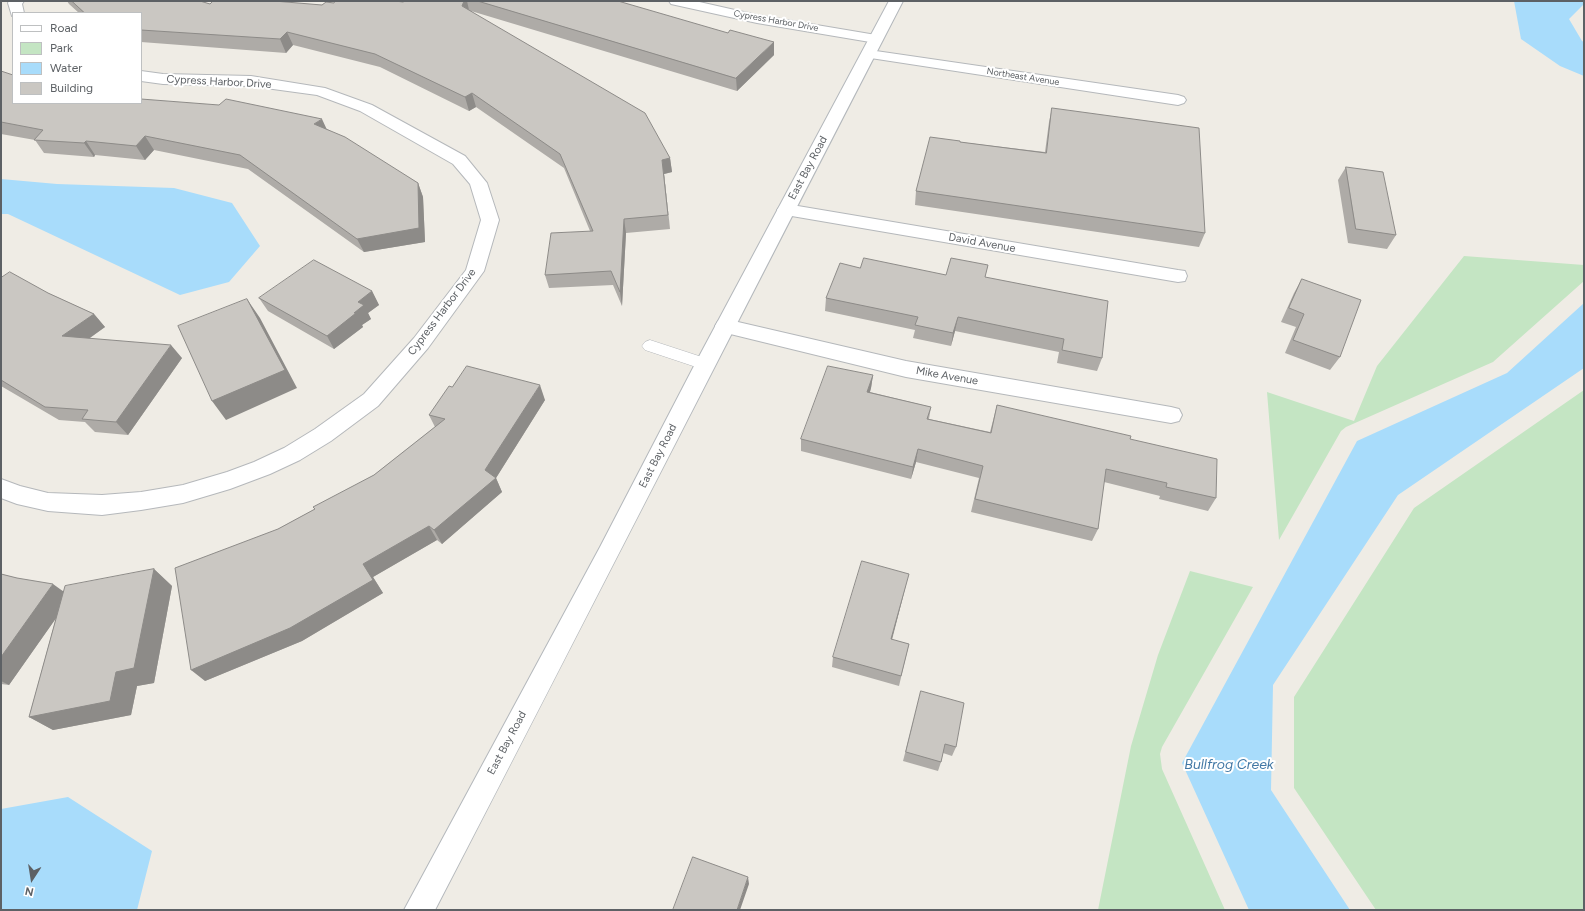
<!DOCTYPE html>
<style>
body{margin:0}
#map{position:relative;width:1585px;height:911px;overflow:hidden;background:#efece5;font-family:Figtree,sans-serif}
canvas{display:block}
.frame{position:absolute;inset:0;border:2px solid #5d6165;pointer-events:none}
.legend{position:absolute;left:12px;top:12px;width:130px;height:92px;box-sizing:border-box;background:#fff;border:1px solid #bec0c1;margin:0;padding:5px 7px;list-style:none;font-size:12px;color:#5d6165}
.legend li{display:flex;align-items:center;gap:8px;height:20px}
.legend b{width:20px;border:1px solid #bec0c1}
.north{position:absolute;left:12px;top:859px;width:40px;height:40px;-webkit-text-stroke:3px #fff;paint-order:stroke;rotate:192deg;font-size:11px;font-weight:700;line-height:16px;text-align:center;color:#5d6165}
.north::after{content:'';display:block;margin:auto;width:14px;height:18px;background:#5d6165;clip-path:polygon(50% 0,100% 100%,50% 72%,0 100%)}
</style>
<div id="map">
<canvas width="1585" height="911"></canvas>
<div class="frame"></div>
<ul class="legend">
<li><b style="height:5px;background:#fff"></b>Road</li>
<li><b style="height:11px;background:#c4e5c3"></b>Park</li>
<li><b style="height:11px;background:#a8dcfb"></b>Water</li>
<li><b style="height:11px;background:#cac7c2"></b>Building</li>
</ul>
<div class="north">N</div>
</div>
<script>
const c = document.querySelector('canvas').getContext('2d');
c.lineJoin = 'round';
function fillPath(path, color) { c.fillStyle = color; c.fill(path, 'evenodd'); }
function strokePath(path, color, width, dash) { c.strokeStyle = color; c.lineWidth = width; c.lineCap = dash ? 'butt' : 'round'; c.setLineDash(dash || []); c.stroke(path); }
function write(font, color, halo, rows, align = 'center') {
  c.font = font + ' Figtree,sans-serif'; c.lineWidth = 4; c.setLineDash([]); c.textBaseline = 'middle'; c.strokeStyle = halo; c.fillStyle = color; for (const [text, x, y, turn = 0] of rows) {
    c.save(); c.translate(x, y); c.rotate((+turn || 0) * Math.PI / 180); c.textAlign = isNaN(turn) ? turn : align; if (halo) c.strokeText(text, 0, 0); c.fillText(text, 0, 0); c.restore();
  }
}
const green = new Path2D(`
 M1464,256L1584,265V281L1493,362L1346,427L1341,431L1279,540L1267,392L1354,421L1377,366Z
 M1584,390V910H1376L1294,788V697L1414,508Z
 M1190,571L1253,587L1162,747L1160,754L1162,769L1225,910H1098L1131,746L1158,655Z`);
const water = new Path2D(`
 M1514,1H1584V4L1569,19L1582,41L1584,42V76L1560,66L1521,39Z
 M1,179L57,184L174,188L232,203L260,246L229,282L180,295L8,214H1Z
 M1584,303V368L1398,495L1273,685L1271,790L1350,910H1249L1182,763L1357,441L1507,373Z
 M68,797L152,851L137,910H1V809Z`);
const lane = new Path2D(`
 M650,340L711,360L713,364L711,368L705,370L645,350L642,346L645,342Z`);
const street = new Path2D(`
 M9,1H24L22,4L24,13H13L12,16L8,3Z
 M669,1H695L757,15L876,35L881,36L883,39L881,42L876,43L757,23L671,4Z
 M869,50L1178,95L1184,97L1186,100L1184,103L1178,105L864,57L862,54L864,51Z
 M141,71L163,74L251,76L325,88L372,105L465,156L487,183L499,220L484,271L428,348L378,406L331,441L300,460L270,474L230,489L183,503L141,510L102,515L48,511L17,504L1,498V479L20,486L48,493L102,495L141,492L183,485L227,472L254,462L284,448L315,429L364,394L414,338L466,270L481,220L470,184L453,164L360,111L317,95L251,86L163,84L141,81Z
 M786,204L1178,270L1185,271L1187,276L1185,281L1178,282L780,214L777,210L780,206Z
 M725,319L906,361L1171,407L1179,409L1182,415L1179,421L1171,423L906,377L718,331L715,326L718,321Z`);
const secondary = new Path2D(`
 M889,1H903C746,304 592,608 435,910H404L600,547L695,364Z`);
const wall = new Path2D(`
 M67,1H200L210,4L322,5L334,3L403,2L405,1H618L774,55L737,91L471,11L670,158L672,172L664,174L670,229L626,233L622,306L613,285L549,288L545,275L590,231L564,168L476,107L469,111L380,67L293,45L286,53L141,42V13H79L69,4Z
 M1,71L13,103L327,129L418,183L423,197L425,242L364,252L248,169L154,150L145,160L95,155L94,157L44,153L35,140L1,134Z
 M1052,108L1205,233L1199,247L915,205L916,191L960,142L1045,152L1049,122Z
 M1346,167L1396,235L1387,249L1348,243L1338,180Z
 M988,265L985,277L1102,358L1097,371L1057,363L1059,352L955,331L951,346L913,338L915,330L825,311L826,298L860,268L946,275Z
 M1,278L48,293L94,314L105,327L90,338L182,358L128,435L95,432L85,422L59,420L1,386Z
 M1302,279L1340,357L1330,370L1285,353L1296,327L1281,322L1294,293Z
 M372,291L379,305L368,313L371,319L362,325L363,327L334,349L268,311L259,298Z
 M873,375L871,388L870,392L931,407L929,419L990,432L997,405L1130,439L1216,498L1208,511L1159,499L1160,496L1104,482L1098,529L1092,541L971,512L979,478L916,462L911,479L801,451V439Z
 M452,387L545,400L496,478L502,492L442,544L437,540L373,577L383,593L302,641L205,681L278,529L315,509L374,475L435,427L429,415Z
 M154,569L172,586L154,683L137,686L131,715L53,730L29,717L56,618L9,685L1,684V574L63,591Z
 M906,585L892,640L909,644L899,686L832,667L833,657Z
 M921,691L956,747L952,756L943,753L941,762L938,771L903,761Z`);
const shadedWall = new Path2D(`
 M464,1H467L469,10L462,6Z
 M287,32L293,45L286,53L280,39Z
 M774,42V55L737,91L736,78Z
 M472,93L476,107L469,111L465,97Z
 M322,119L328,132L314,124Z
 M145,136L154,150L145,160L136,146Z
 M86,141L95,155L94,157L84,143Z
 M670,158L672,172L664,174L670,229L662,160Z
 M418,183L423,197L425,242L364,252L357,239Z
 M624,219L626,233L622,306L620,292Z
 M372,291L379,305L368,313L371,319L362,325L363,327L334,349L327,336L354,313L358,302Z
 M247,299L260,318L297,388L226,420L212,401Z
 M94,314L105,327L74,349L62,336Z
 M958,317L955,331L951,346L953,333Z
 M171,345L182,358L128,435L116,422Z
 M873,375L871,388L866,405L867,392Z
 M540,385L545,400L496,478L502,492L442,544L434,530L485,470Z
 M918,449L916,462L911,479L913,467Z
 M429,526L437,540L373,577L383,593L302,641L205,681L191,670L363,564Z
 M154,569L172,586L154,683L137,686L131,715L53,730L29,717L116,672Z
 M909,574L906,585L889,650L891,639Z
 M53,584L71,597L9,685L1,681V657Z
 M748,877L749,884L740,910H737Z`);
const building = new Path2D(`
 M72,1H200L210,4L213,1H274L322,5L326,2L334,3L335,1H395L403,2L405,1H464L462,6L645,113L670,158L662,160L668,215L624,219L620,292L611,271L545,275L551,233L593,231L560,154L472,93L465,97L375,54L287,32L280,39L141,30V13H85Z
 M478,1H618L728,33L730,30L774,42L736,78Z
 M1,71L13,75V103H141V99L219,105L226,99L322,119L314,124L345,137L418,183L419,228L357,239L240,155L145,136L136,146L86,141L84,143L34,140L43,130L1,122Z
 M1052,108L1199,128L1205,233L916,191L930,137L960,141V142L1046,153Z
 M1346,167L1383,172L1396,235L1356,229Z
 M864,258L946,275L951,258L988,265L985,277L1108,301L1102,358L1062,350L1064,339L958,317L953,333L915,325L918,317L826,298L840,263L860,268Z
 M314,260L372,291L358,302L364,305L354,313H356L327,336L259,298Z
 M10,272L48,293L94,314L62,336L171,345L116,422L82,419L88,410L45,407L1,380V278Z
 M1302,279L1361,300L1340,357L1293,340L1304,314L1289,308Z
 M247,299L285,370L212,401L178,326Z
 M467,366L540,385L485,470L496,478L434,530L429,526L363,564L373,580L290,628L191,670L175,568L278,529L315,509L313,507L374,475L445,419L429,415L449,386L452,387Z
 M828,366L873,375L867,392L931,407L927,419L991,433L997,405L1131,436L1130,439L1217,459L1216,498L1166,487L1167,483L1106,469L1098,529L975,499L983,466L918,449L913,467L801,439Z
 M862,561L909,574L891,639L909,644L901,676L833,657Z
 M154,569L134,668L116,672L110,701L29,717L65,586Z
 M1,574L17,578L53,584L1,657Z
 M921,691L964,703L956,747L945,744L941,762L906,752Z
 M693,857L748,877L737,910H673Z`);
const farStreetnames = [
 ["Cypress Harbor Drive",776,21,10],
 ["Northeast Avenue",1023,77,9]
];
const streetNames = [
 ["Cypress Harbor Drive",219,82,3],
 ["East Bay Road",808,168,-62],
 ["David Avenue",982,243,10],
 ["Cypress Harbor Drive",442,312,-53],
 ["Mike Avenue",947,376,10],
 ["East Bay Road",658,456,-63],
 ["East Bay Road",507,743,-62]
];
const nearWaternames = [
 ["Bullfrog Creek",1229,765]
];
fillPath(green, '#c4e5c3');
fillPath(water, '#a8dcfb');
strokePath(lane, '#b5b8bb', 1);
strokePath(street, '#b5b8bb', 2);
strokePath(secondary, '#b4b8bc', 2);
fillPath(lane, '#fff');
fillPath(street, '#fff');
fillPath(secondary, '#fff');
fillPath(wall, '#aeaba7');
fillPath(shadedWall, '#8d8b88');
fillPath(building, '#cac7c2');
strokePath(building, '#8d8b88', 1);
write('9px', '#5d6165', '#fff', farStreetnames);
write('11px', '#5d6165', '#fff', streetNames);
write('italic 14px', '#4278a5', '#fff', nearWaternames);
</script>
